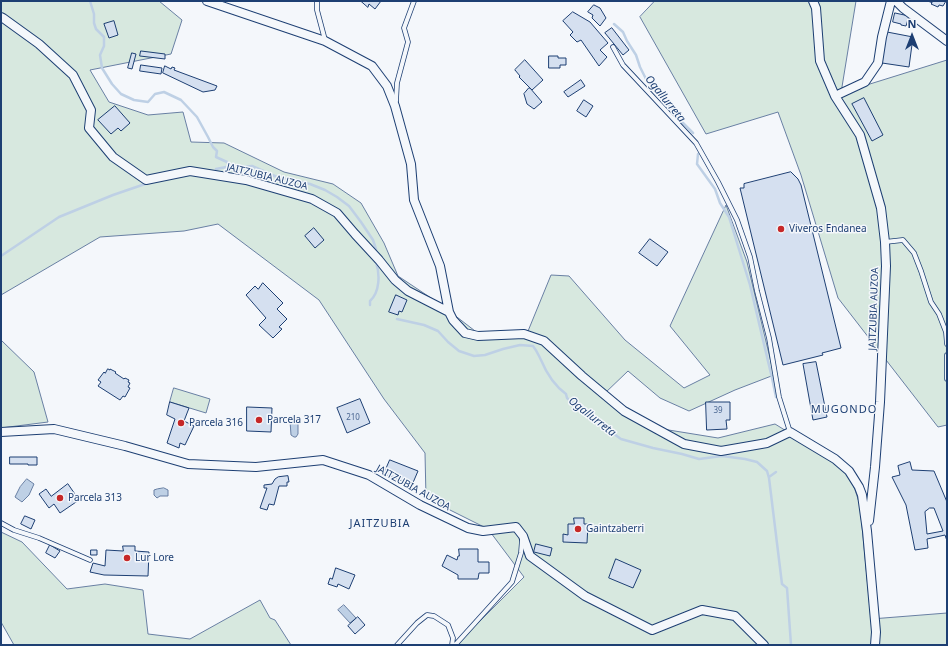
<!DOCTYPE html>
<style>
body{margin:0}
#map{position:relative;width:948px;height:646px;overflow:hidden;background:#f4f7fb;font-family:"Noto Sans",sans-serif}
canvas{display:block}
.frame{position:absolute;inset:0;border:2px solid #1d3f73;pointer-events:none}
.north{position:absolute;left:892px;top:16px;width:40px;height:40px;-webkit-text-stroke:3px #f4f7fb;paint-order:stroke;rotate:0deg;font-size:11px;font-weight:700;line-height:16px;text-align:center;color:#1d3f73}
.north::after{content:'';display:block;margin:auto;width:14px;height:18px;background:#1d3f73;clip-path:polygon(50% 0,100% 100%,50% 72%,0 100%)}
</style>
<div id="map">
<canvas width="948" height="646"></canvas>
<div class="frame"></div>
<div class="north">N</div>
</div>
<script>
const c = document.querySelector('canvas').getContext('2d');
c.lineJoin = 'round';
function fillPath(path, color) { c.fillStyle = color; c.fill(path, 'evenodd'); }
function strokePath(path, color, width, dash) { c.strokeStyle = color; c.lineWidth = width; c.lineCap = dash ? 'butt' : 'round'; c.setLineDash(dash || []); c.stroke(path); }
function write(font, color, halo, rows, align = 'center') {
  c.font = font + ' "Noto Sans",sans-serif'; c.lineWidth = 3; c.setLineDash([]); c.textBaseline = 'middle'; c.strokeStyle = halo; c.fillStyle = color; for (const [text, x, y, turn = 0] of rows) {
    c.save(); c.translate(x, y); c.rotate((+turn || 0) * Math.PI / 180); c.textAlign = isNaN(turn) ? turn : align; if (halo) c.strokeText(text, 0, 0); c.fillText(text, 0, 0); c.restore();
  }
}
const green = new Path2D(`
 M1,1H159L182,20L171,54L90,70L109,102L148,115L183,112L191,142L224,143L284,172L333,184L361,203L384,243L398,276L440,304L479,334L526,336L551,275L569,276L625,340L684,388L710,375L670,326L726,205L747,262L774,375L735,390L689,411L660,398L628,371L604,394L644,426L718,438L775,424L830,458L851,478L860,505L871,619L947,613V645H456L524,577L488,529L426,498L425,453L384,399L319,300L218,224L184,231L100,237L1,295Z
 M655,1H856L841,93L947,60V425L938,427L838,298L801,175L778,112L706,134L640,17Z
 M1,340L34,372L48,422L1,428Z
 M174,388L210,399L206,413L170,402Z
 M1,532L22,542L67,589L105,584L143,590L148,634L190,639L260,600L270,618L275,620L291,645H14L1,622Z`);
const water = new Path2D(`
 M298,420V434L296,437H294L291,435L290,421Z
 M27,479L34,484L29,495L22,502L15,497L20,487Z
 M164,488L168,490V496H160L157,498L154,495V490L157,489Z
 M344,605L356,618L350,623L338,610Z`);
const stream = new Path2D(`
 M90,1L94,14V23L96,29L104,37V46L100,55L102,68L112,84L121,94L134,100L148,102L155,94L164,92L181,100L197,117L208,137L213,147L217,151L216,157L227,162L231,166L244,167L252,166L277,177L310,184L325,190L337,197L349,206L361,222L373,240L376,249
 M614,24L623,32L627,41L636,55L640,67L647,81L662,97L681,121L693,133
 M698,154L697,164L715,189L720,203L729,217L750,285L772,378L776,397
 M216,169L231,166
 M1,256L59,217L113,195L148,183
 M370,305V301C380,292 380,274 376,262
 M397,319L424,325L438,331L448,342L459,351L474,356L485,355L503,349L520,345L533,346C537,351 538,354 541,360C546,372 555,386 566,394L567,398L578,408L597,419L614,434L621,439L653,448L682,454L699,459L722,456L745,459L757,462L767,471L769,478L782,584L787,588L791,645
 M769,477L776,472`);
const building = new Path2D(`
 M361,1H381L375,9L369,4L368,7Z
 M928,1H946L943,6L939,5L938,7L931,4L932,3Z
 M594,5L600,8L606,18L600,26L592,18L593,15L588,12Z
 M573,12L590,22L608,43L600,50L607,57L599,66L581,40L577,42L570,35L573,32L563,21Z
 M895,13L909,16L906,26L901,25V24L893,22Z
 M114,21L118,35L109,38L104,24Z
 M612,28L629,50L623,55L605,33Z
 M887,32L913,37L909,67L882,63Z
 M141,51L165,54V59L140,56Z
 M132,53L136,54L132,69L128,68Z
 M549,56H558V58H566V65H560V68H549Z
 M525,60L543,80L532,90L519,77L520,76L515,70Z
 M141,65L162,68L161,74L140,71Z
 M165,66L171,69L172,67L175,68L174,70L217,86L215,90L203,92L163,73Z
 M581,80L585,86L568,97L564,92Z
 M529,88H530L542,102L534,109L527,104L524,94Z
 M864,98L883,135L872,141L852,104Z
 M584,100L593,106L586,117L577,111Z
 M115,106L130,123L121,131L118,128L111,134L98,120Z
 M791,172L798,179L801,185L841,348L822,353L823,355L783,365L740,188H744V184Z
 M314,228L324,240L315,248L305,236Z
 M650,239L668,252L657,266L639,253Z
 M263,283L283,303L277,309L287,319L279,327L282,329L273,338L259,325L266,318L246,295L255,286L258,289Z
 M396,295L407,300L402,312L399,311L398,315L389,312Z
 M816,362L827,417L813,420L803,364Z
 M108,369L110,370V369L116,372L115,373L124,379L125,378L129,380L128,382L130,383L128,387L130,388L125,397L123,396L120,400L98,386L101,382L98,380L104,372L105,373Z
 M360,399L370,423L347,433L337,408Z
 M170,402L189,408L184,421L194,426L185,445L180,443L179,448L167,443L175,419L167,415Z
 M706,402H730V420H726L727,429L707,430Z
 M247,407L272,408L271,432L247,431Z
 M10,457H37V465H28V464H10Z
 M390,460L418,471L412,485L384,474Z
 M910,462L912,470L934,471L947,502V541L945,535L927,539L928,548L915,550L906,505L892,477L900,475L898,466ZM930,508H934L943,531L927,534L925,512Z
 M288,476L289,482H287V486H279L274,505L269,504L267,510L260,508L267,488H264V485L272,484L275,479L278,477Z
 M68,484L79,500L60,513L54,504L49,508L39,494L46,489L51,496Z
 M25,516L35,520L31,529L21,524Z
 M574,518H584V524H588L587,543L563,542V534L568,535V524H574Z
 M536,544L552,548L550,556L534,552Z
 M50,545L60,551L55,558L46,553Z
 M123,546H135V551L149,552L148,576L104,575L90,572L93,563L105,566L106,550L123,551Z
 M459,549H478V562H489V573H479L478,579H458V575L442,566L447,555L457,560L458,556H459Z
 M91,550H97V555H91Z
 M616,559L641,570L633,588L609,578Z
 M336,568L355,575L349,589L338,584L337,587L328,584L330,578L332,579Z
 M358,617L365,625L355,634L348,626Z`);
const lane = new Path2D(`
 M317,1V10L325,40
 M613,47L623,65L696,143L718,182L737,220L750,257L757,291L769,338L779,397L790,432
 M396,101L397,83L408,42L404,28L414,1
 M885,242L903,240L914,253L921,271L931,302L939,314L946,332L947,344
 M947,355V379
 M1,523L14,530L39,538L90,560
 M397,645L417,623L427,615L434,616L448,625L453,638L452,645
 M455,645L512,582L521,553L522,540`);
const street = new Path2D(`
 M207,1L325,41L372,66L387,86L395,106L411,164L414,200L440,266L449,312
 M813,1L816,8L820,61L835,96L860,135L881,208L885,242L886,266L880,402L875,467L869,521
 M896,1L903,8L947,41
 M1,17L3,18L39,44L73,75L91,110L89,128L113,157L146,180L190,171L246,180L312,199L337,213L355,234L379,260L395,280L408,291L449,312L453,320L465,333L478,336L524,334L544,341L582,376L624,411L684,444L721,451L767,443L790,432L835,459L849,471L859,487L862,495L867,531L876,632L875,645
 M835,96L865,82L878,63L882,37L891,1
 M1,432L54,429L125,446L188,464L256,467L323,460L369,475L420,505L468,528L483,531L516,527L523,536L530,556L585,596L652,630L702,610L735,616L764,645`);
const markers = [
 [781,229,4,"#c62828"],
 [259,420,4,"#c62828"],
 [181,423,4,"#c62828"],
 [60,498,4,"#c62828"],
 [578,529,4,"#c62828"],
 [127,558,4,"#c62828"]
];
const numberNames = [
 ["39",718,411],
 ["210",353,418]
];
const streetNames = [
 ["JAITZUBIA AUZOA",267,177,14],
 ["JAITZUBIA AUZOA",874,309,-88],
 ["JAITZUBIA AUZOA",413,488,29]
];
const poiNames = [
 ["Viveros Endanea",789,229],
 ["Parcela 317",267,420],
 ["Parcela 316",189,423],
 ["Parcela 313",68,498],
 ["Gaintzaberri",586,529],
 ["Lur Lore",135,558]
];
const waterNames = [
 ["Ogallurreta",665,99,51],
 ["Ogallurreta",592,417,38]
];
const neighbourhoodNames = [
 ["MUGONDO",844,410],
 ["JAITZUBIA",380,524]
];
fillPath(green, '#d7e8df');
strokePath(green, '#687fa3', 1);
fillPath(water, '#bed0e5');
strokePath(water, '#687fa3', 1);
strokePath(stream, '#bed0e5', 2.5);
fillPath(building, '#d5e0f0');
strokePath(building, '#1d3f73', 1);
strokePath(lane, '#1d3f73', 5.5);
strokePath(street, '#1d3f73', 10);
strokePath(lane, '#f4f7fb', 4);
strokePath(street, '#f4f7fb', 8);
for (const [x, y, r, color] of markers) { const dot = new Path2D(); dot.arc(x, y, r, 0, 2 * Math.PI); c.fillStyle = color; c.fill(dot); strokePath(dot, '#f4f7fb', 1.5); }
write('8px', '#4b6792', null, numberNames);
write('10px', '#1d3f73', '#f4f7fb', streetNames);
write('10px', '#1d3f73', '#f4f7fb', poiNames, 'left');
write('italic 11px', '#1d3f73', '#f4f7fb', waterNames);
c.letterSpacing = '1px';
write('11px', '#1d3f73', '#f4f7fb', neighbourhoodNames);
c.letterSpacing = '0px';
</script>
